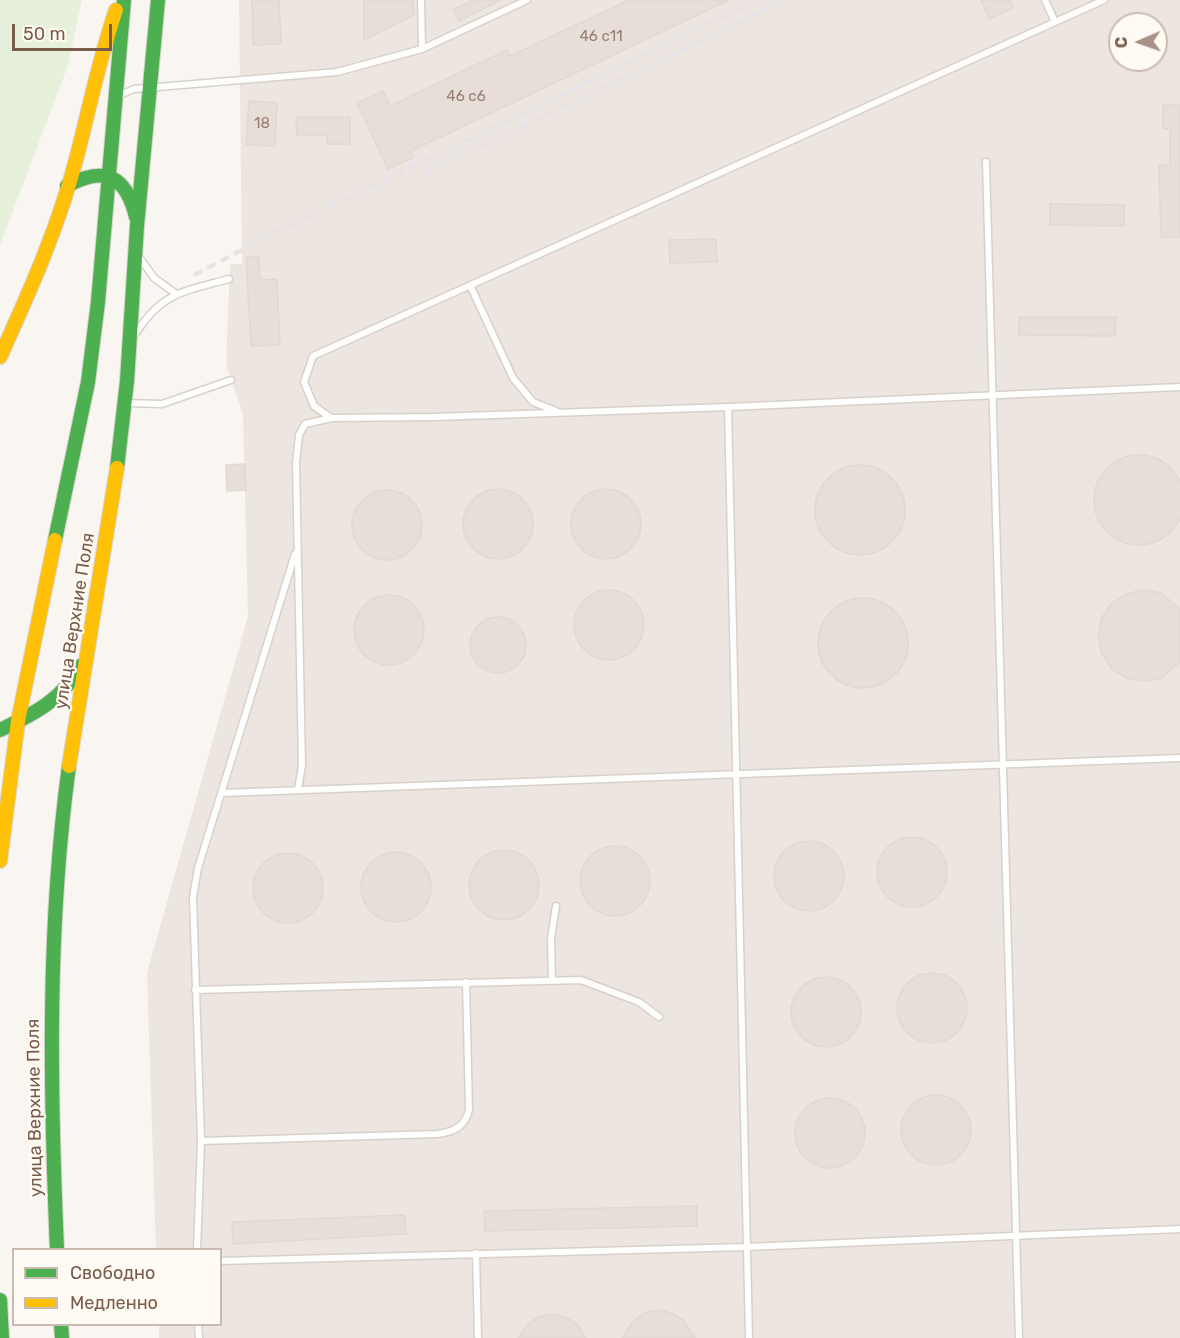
<!DOCTYPE html>
<meta charset="utf-8">
<style>
body{margin:0}
#map{position:relative;width:1180px;height:1338px;overflow:hidden;background:#f9f5f0;font-family:Rubik,sans-serif}
canvas{display:block}
.legend{position:absolute;left:12px;top:1248px;width:210px;height:78px;box-sizing:border-box;background:#fffaf3;border:2px solid #cabbb1;margin:0;padding:8px 10px;list-style:none;font-size:18px;color:#7a5c4d}
.legend li{display:flex;align-items:center;gap:12px;height:30px}
.legend b{width:30px;border:2px solid #cabbb1}
.north{position:absolute;left:1108px;top:12px;width:60px;height:60px;box-sizing:border-box;background:#fffaf3;border:2px solid #cabbb1;border-radius:50%;rotate:268deg;font-size:16px;font-weight:700;line-height:24px;text-align:center;color:#7a5c4d}
.north::after{content:'';display:block;margin:auto;width:21px;height:27px;background:#a69286;clip-path:polygon(50% 0,100% 100%,50% 72%,0 100%)}
.scale{position:absolute;left:12px;top:24px;width:100px;height:27px;box-sizing:border-box;border:3px solid #7a5c4d;border-top:0;padding-left:8px;font-size:18px;line-height:21px;white-space:nowrap;color:#7a5c4d;-webkit-text-stroke:4px #fffaf3;paint-order:stroke}
</style>
<div id="map">
<canvas width="1180" height="1338"></canvas>
<ul class="legend">
<li><b style="height:8px;background:#4caf50"></b>Свободно</li>
<li><b style="height:8px;background:#ffc107"></b>Медленно</li>
</ul>
<div class="north">С</div>
<div class="scale">50 m</div>
</div>
<script>
const c = document.querySelector('canvas').getContext('2d');
c.lineJoin = 'round';
function fillPath(path, color) { c.fillStyle = color; c.fill(path, 'evenodd'); }
function strokePath(path, color, width, dash) { c.strokeStyle = color; c.lineWidth = width; c.lineCap = dash ? 'butt' : 'round'; c.setLineDash(dash || []); c.stroke(path); }
function write(font, color, halo, rows, align = 'center') {
  c.font = font + ' Rubik,sans-serif'; c.lineWidth = 4.5; c.setLineDash([]); c.textBaseline = 'middle'; c.strokeStyle = halo; c.fillStyle = color; for (const [text, x, y, turn = 0] of rows) {
    c.save(); c.translate(x, y); c.rotate((+turn || 0) * Math.PI / 180); c.textAlign = isNaN(turn) ? turn : align; if (halo) c.strokeText(text, 0, 0); c.fillText(text, 0, 0); c.restore();
  }
}
const industrial = new Path2D(`
 M239,0H1180V1338H159V1325L220,1324V1250L156,1249L147,973L248,616L243,414L226,364L230,264H242ZM1120,24H1156V60H1120Z`);
const green = new Path2D(`
 M0,0H82L67,68L0,245Z`);
const building = new Path2D(`
 M252,0H279L281,44L253,45Z
 M364,0H413L414,15L364,40Z
 M473,0H501L459,21L453,10Z
 M629,0H729L411,151L414,157L388,169L357,103L383,91L390,106L507,50L510,56Z
 M981,0H1010L1013,8L989,19Z
 M249,101L277,103L275,146L246,145Z
 M1163,105H1180V237H1161L1159,165H1170V129H1163Z
 M296,117H350V144H327V135H297Z
 M1050,204L1124,205V226L1050,225Z
 M716,239L717,262L670,263L669,240Z
 M246,257H259L260,280L277,279L280,345L251,346Z
 M1019,317H1116L1115,336L1019,335Z
 M1094 500a45 45 0 1 1 90 0a45 45 0 1 1-90 0Z
 M245,464L246,490L227,491L226,465Z
 M815 510a45 45 0 1 1 90 0a45 45 0 1 1-90 0Z
 M571 524a35 35 0 1 1 70 0a35 35 0 1 1-70 0Z
 M463 524a35 35 0 1 1 70 0a35 35 0 1 1-70 0Z
 M352 525a35 35 0 1 1 70 0a35 35 0 1 1-70 0Z
 M1143,590L1161,593L1180,609V662L1162,678L1145,681L1127,678L1112,669L1102,654L1098,636L1101,619L1111,604L1126,594Z
 M574 625a35 35 0 1 1 70 0a35 35 0 1 1-70 0Z
 M354 630a35 35 0 1 1 70 0a35 35 0 1 1-70 0Z
 M818 643a45 45 0 1 1 90 0a45 45 0 1 1-90 0Z
 M470 645a28 28 0 1 1 56 0a28 28 0 1 1-56 0Z
 M877 872a35 35 0 1 1 70 0a35 35 0 1 1-70 0Z
 M774 876a35 35 0 1 1 70 0a35 35 0 1 1-70 0Z
 M580 881a35 35 0 1 1 70 0a35 35 0 1 1-70 0Z
 M469 885a35 35 0 1 1 70 0a35 35 0 1 1-70 0Z
 M361 887a35 35 0 1 1 70 0a35 35 0 1 1-70 0Z
 M253 888a35 35 0 1 1 70 0a35 35 0 1 1-70 0Z
 M897 1008a35 35 0 1 1 70 0a35 35 0 1 1-70 0Z
 M791 1012a35 35 0 1 1 70 0a35 35 0 1 1-70 0Z
 M901 1130a35 35 0 1 1 70 0a35 35 0 1 1-70 0Z
 M795 1133a35 35 0 1 1 70 0a35 35 0 1 1-70 0Z
 M697,1206V1226L485,1231L484,1211Z
 M405,1215L406,1234L233,1244L232,1222Z
 M658,1310L671,1313L683,1320L695,1338H622L633,1321L644,1313Z
 M552,1314L565,1317L577,1324L586,1338H518L527,1325L538,1317Z`);
const lane = new Path2D(`
 M421,0L422,49
 M1045,0L1055,22
 M118,96L134,89L337,72L422,49L527,0
 M986,162L1019,1338
 M140,258L154,278L175,293
 M470,285L513,378L533,402L556,411
 M136,333C162,292 185,291 229,279
 M126,403L162,404L231,380
 M728,407L749,1338
 M331,418L314,406L304,382L313,356L1104,0
 M298,790L302,765L296,463L299,435L305,424L332,418L434,417L728,407L1180,387
 M222,793L1180,758
 M552,980L551,939L556,906
 M195,990L581,980L639,1002L659,1017
 M201,1141L437,1134C453,1132 465,1127 469,1110L466,982
 M197,1250L201,1141L193,897L198,868L295,554
 M476,1253L478,1338
 M220,1261L746,1247L1180,1229
 M198,1324L199,1338`);
const fast = new Path2D(`
 M67,186C105,165 126,176 136,217
 M117,468L127,381L137,226L158,0
 M55,540L88,382L98,302L124,0
 M0,730C32,715 64,699 80,666
 M57,1250C50,1088 47,927 69,766
 M0,1300L2,1338
 M61,1324L62,1338`);
const slow = new Path2D(`
 M0,357C30,291 59,226 77,156C90,106 99,59 116,10
 M69,766L117,468
 M0,861L18,721L55,540`);
const rail = new Path2D(`
 M425,173L786,0
 M194,275L280,230L758,0`);
const numberNames = [
 ["46 с11",601,37],
 ["46 с6",466,97],
 ["18",262,124]
];
const streetNames = [
 ["улица Верхние Поля",75,621,-81],
 ["улица Верхние Поля",35,1108,-91]
];
fillPath(industrial, '#ede5e0');
fillPath(green, '#e7f0db');
fillPath(building, '#e6ded7');
strokePath(building, '#e2d8d2', 1.5);
strokePath(lane, '#d7d1cb', 9);
strokePath(fast, '#d9d2cb', 16);
strokePath(slow, '#d9d2cb', 16);
strokePath(lane, '#fefefd', 6);
strokePath(fast, '#4caf50', 14);
strokePath(slow, '#ffc107', 14);
strokePath(rail, '#e6e3e7', 4, [9, 6]);
write('15px', '#977e72', null, numberNames);
write('18px', '#7a5c4d', '#fffaf3', streetNames);
</script>
